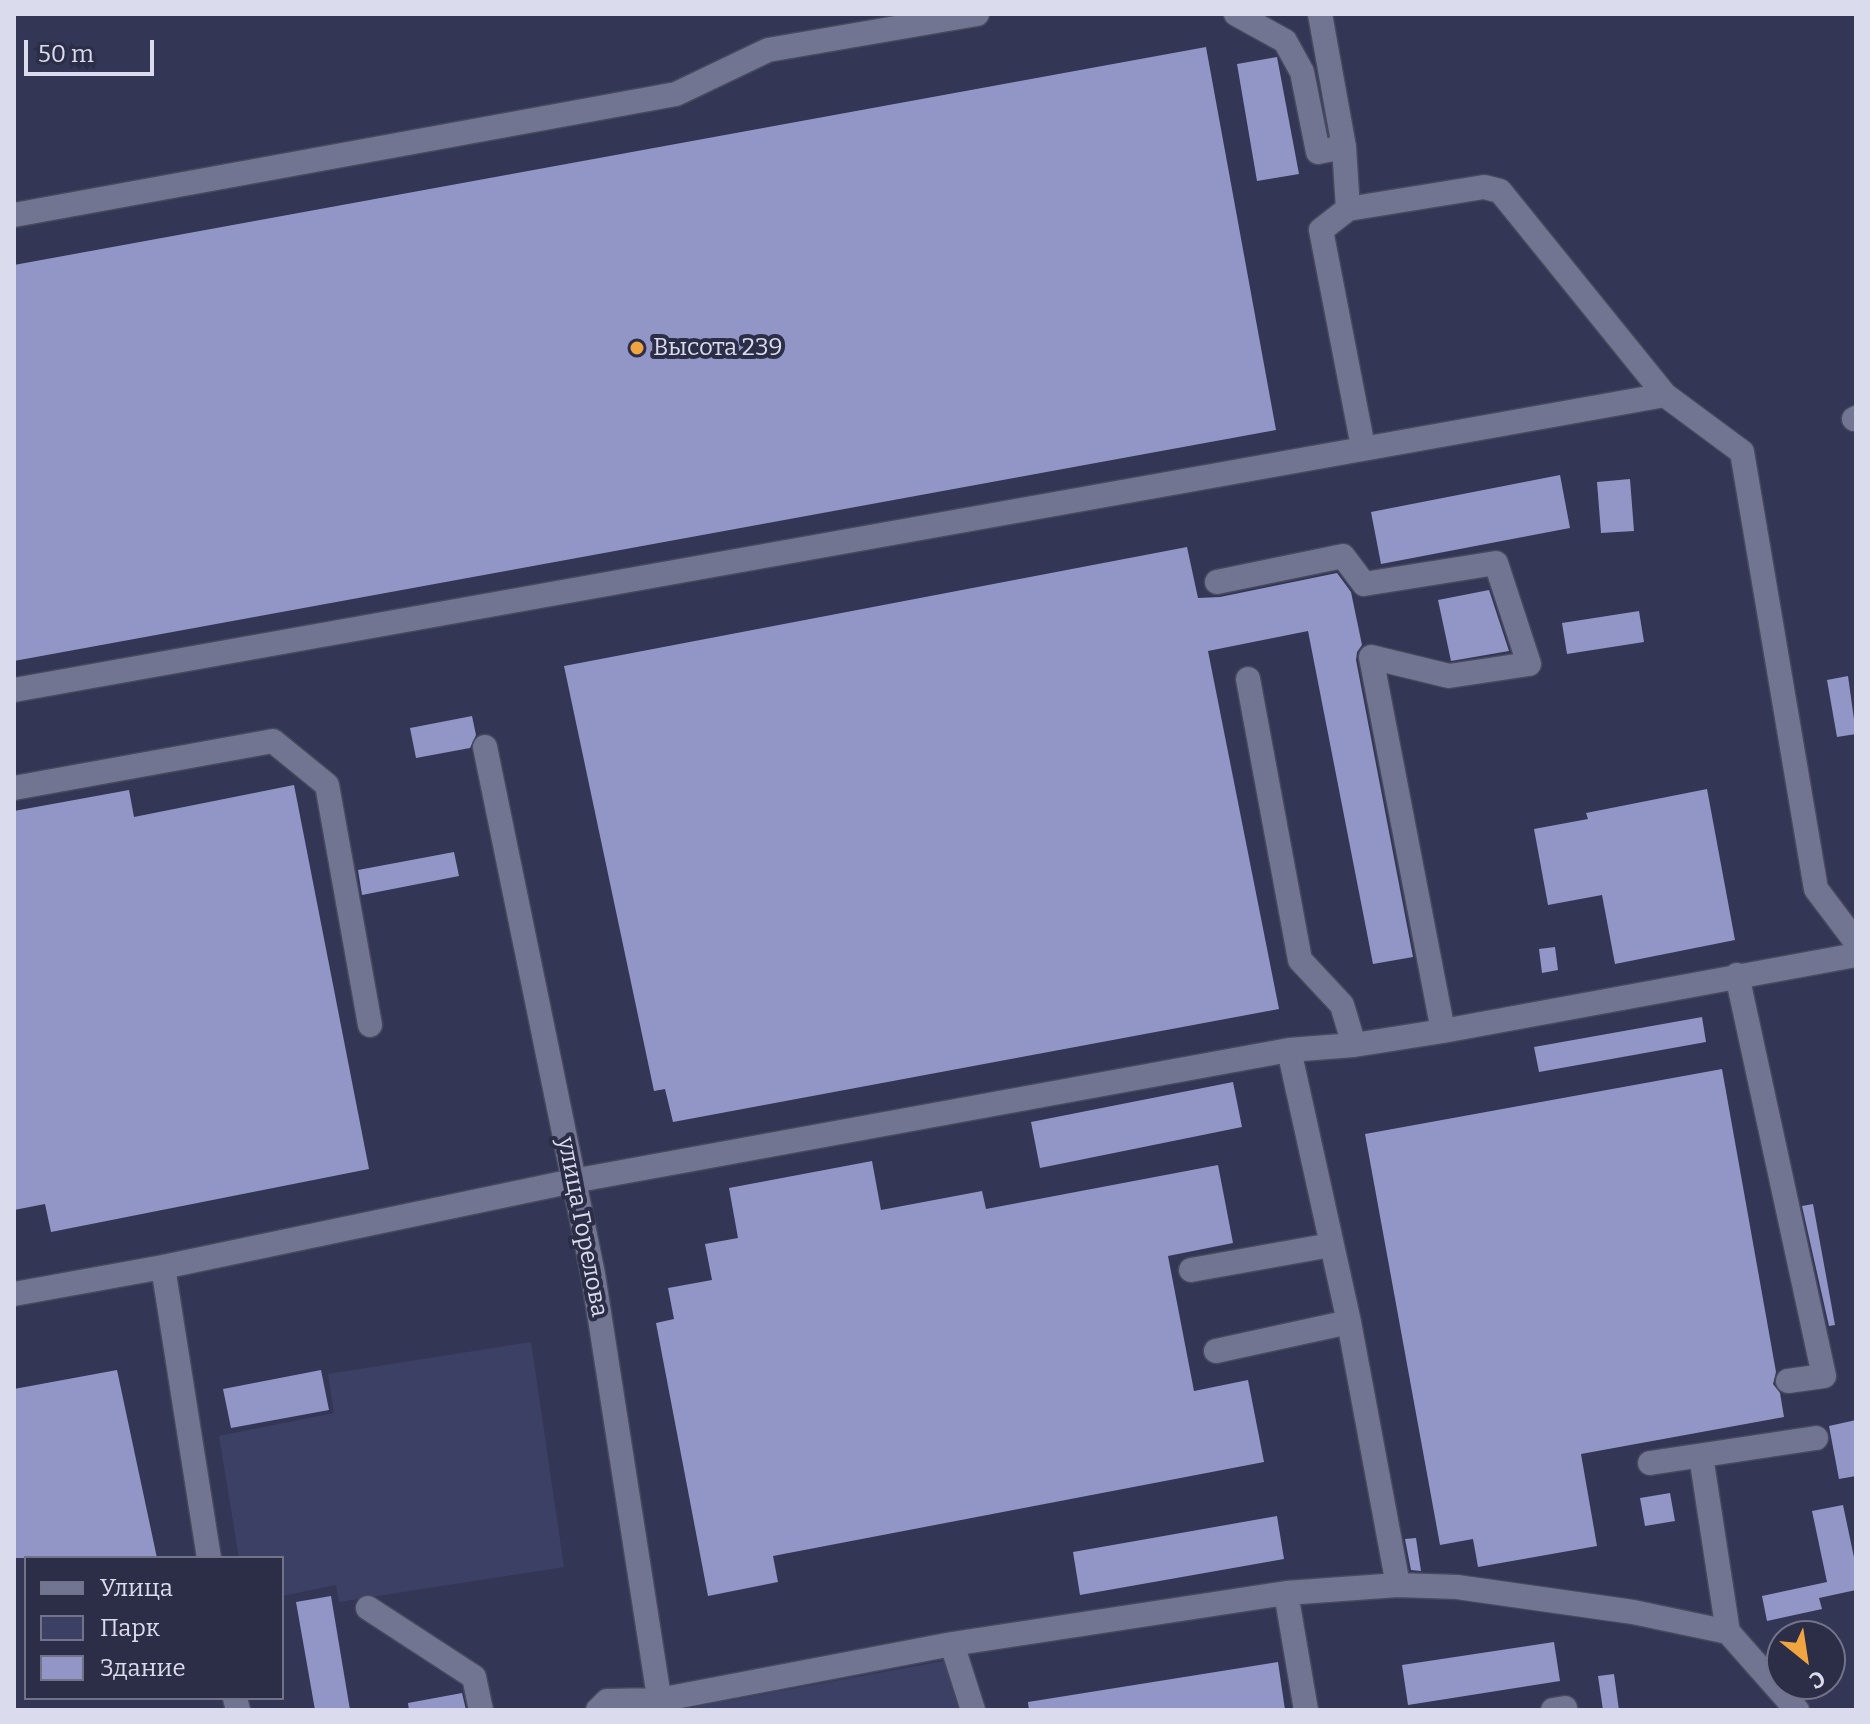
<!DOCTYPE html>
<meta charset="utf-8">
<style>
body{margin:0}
#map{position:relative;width:1870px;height:1724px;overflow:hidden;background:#2c2d47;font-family:Bitter,serif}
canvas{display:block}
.frame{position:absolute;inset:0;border:16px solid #dadced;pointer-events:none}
.legend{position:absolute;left:24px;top:1556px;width:260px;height:144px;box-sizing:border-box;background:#2c2d47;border:2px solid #727389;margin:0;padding:10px 14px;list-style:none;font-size:24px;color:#dadced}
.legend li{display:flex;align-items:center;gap:16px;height:40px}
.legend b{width:40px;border:2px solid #727389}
.north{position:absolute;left:1766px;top:1620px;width:80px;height:80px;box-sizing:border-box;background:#2c2d47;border:2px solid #727389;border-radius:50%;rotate:150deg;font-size:22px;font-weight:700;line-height:32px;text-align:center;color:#dadced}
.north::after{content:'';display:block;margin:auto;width:28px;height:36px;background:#f1a540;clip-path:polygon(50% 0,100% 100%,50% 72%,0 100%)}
.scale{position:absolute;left:24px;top:40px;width:130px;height:36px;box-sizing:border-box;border:4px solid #dadced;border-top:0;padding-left:10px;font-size:24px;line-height:28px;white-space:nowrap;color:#dadced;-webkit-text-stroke:6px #2c2d47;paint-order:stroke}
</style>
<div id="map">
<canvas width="1870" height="1724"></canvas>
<div class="frame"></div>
<ul class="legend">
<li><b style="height:10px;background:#727592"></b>Улица</li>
<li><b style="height:22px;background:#3d4065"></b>Парк</li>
<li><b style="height:22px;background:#9196c6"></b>Здание</li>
</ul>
<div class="north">С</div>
<div class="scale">50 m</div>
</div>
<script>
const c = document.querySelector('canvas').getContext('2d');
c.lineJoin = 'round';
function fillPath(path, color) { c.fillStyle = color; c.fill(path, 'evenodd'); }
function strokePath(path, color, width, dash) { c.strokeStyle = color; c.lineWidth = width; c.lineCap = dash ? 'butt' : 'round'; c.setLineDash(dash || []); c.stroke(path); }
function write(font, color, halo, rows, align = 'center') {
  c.font = font + ' Bitter,serif'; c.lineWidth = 8; c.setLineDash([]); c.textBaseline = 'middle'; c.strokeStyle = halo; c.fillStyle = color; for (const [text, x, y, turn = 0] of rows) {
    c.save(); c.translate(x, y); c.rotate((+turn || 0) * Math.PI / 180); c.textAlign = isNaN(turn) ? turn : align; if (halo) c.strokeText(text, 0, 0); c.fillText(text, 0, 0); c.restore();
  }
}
const built = new Path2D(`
 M14,14H1856V1710H14ZM26,1558H282V1698H26ZM1782,1636H1830V1684H1782Z`);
const green = new Path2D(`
 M531,1342L564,1567L339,1602L336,1585L282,1596V1558H239L219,1436L334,1413L328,1374Z
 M949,1660L963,1710H694V1707Z`);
const building = new Path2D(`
 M1206,47L1276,430L14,661V265Z
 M1277,57L1299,174L1257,181L1237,64Z
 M1560,475L1570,528L1381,564L1371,512Z
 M1630,479L1634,531L1601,533L1597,482Z
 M1187,547L1198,598L1220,597L1337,573L1351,592L1362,645L1357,652L1356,660L1413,957L1373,964L1308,631L1208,651L1279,1009L673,1122L665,1089L654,1091L564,666Z
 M1489,590L1509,651L1451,661L1438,600Z
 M1639,611L1644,642L1567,654L1562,623Z
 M1848,676L1856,734L1837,737L1827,680Z
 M472,716L476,735L470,748L416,758L410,728Z
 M294,785L369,1169L51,1232L45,1204L14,1210V811L129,790L134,817Z
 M1707,789L1735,940L1615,964L1602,895L1548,905L1534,829L1588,819L1586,813Z
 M454,852L459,876L362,895L358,870Z
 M1555,947L1558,970L1542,973L1539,949Z
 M1702,1017L1706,1042L1539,1072L1534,1047Z
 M1722,1069L1776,1372L1773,1384L1780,1393L1784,1417L1581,1454L1597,1546L1478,1567L1473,1539L1440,1545L1365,1134Z
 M1233,1082L1242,1127L1040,1168L1031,1122Z
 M872,1161L881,1210L982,1191L986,1209L1218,1165L1233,1243L1168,1256L1194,1391L1248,1380L1264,1462L773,1556L778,1582L708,1596L656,1323L674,1319L668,1288L712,1280L705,1244L738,1238L729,1188Z
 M1813,1204L1835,1325L1829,1326L1802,1206Z
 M117,1370L157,1558H14V1389Z
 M321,1370L329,1410L231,1428L223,1389Z
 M1856,1420V1476L1839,1479L1829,1426Z
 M1670,1493L1675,1521L1645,1526L1640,1498Z
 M1843,1505L1856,1567V1590L1819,1598L1822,1609L1767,1621L1762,1596L1827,1582L1812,1511Z
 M1277,1516L1284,1559L1080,1595L1073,1552Z
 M1416,1538L1421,1571L1411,1570L1405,1539Z
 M331,1596L350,1710H315L296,1602Z
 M1554,1642L1560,1681L1408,1705L1402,1665Z
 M1278,1662L1285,1710H1029L1028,1702Z
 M1614,1674L1619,1710H1603L1598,1676Z
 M462,1693L466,1710H409L408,1703Z`);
const minor = new Path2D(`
 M1236,14L1285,41L1302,72L1318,152L1344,147
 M1320,14L1344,147L1348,209L1484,187L1500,191L1665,395L1742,452L1816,889L1856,942
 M1348,209L1321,230L1363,447
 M14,215L676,94L768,50L977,14
 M1854,419L1856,418
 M1217,582L1343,556L1364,584L1496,563L1529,664L1449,676L1371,657L1443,1031
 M1248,679L1300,960L1342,1005L1354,1045
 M14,690L1665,395
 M485,747L593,1274L661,1710
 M14,788L273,741L327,785L370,1025
 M1737,975L1824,1376L1788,1381
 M1289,1050L1349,1322L1398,1585
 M1191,1270L1331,1245
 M14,1294L163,1267
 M1216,1351L1349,1322
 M1701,1456L1728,1632
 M1650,1463L1816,1438
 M209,1558L163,1267L573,1181L1289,1050L1354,1045L1443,1031L1856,955
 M1286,1593L1306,1710
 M368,1608L474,1677L481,1710
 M952,1644L973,1710
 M235,1698L238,1710
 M598,1710L607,1701L659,1700L952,1644L1286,1593L1398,1585L1457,1587L1633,1612L1728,1632L1797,1710
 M1553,1710L1565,1708`);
const markers = [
 [637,348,8,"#f1a540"]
];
const poiNames = [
 ["Высота 239",653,348]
];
const streetNames = [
 ["улица Горелова",582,1227,79]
];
fillPath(built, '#343656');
fillPath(green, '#3d4065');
fillPath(building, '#9196c6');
strokePath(minor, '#47495e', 27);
strokePath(minor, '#727592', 24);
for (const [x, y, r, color] of markers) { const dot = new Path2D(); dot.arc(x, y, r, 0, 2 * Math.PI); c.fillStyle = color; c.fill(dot); strokePath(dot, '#2c2d47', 3); }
write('24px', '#dadced', '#2c2d47', poiNames, 'left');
write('24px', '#dadced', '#2c2d47', streetNames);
</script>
